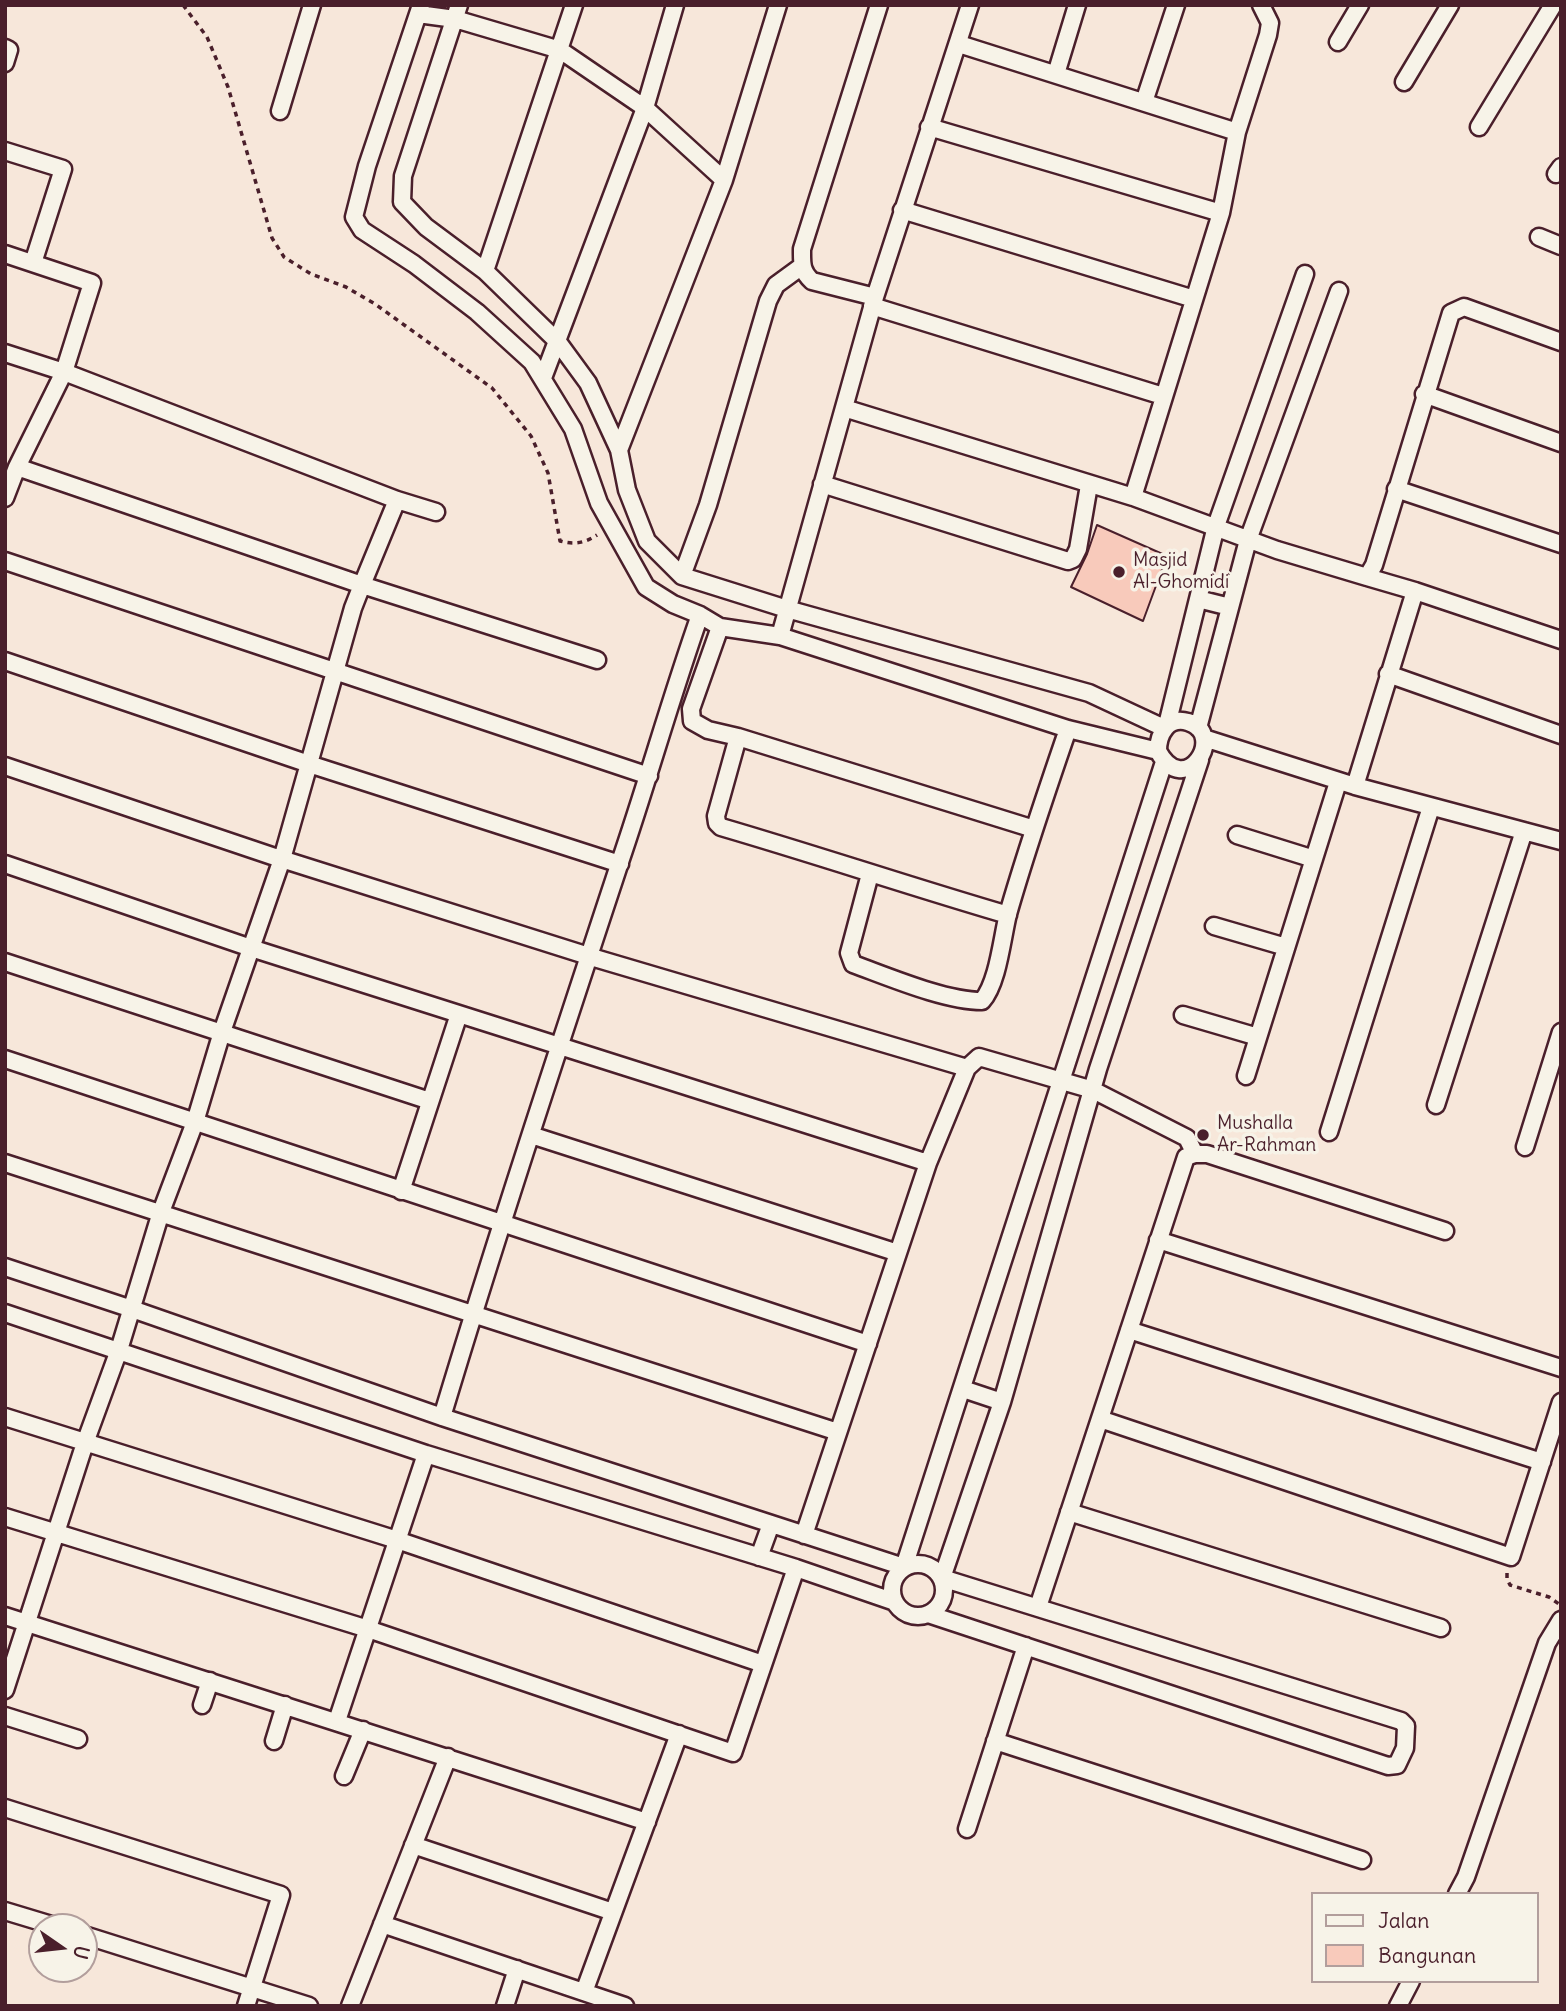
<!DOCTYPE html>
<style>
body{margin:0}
#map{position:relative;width:1566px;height:2011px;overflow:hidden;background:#f7e7da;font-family:Delius,sans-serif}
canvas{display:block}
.frame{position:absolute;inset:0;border:7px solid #4a1f2b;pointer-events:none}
.legend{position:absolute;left:1311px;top:1892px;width:228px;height:91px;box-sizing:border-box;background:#f7f3e8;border:2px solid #b29e9c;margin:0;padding:9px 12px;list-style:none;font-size:21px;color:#4a1f2b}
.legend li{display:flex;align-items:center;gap:14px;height:35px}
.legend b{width:35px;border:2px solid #b29e9c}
.north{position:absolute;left:28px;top:1913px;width:70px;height:70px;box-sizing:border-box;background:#f7f3e8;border:2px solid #b29e9c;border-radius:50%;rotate:104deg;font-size:19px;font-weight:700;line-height:28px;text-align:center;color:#4a1f2b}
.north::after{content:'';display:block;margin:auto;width:24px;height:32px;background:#4a1f2b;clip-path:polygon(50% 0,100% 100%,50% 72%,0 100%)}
</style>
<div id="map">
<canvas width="1566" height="2011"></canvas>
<div class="frame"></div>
<ul class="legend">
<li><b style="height:9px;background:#f7f3e8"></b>Jalan</li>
<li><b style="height:19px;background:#f8cabb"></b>Bangunan</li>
</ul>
<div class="north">U</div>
</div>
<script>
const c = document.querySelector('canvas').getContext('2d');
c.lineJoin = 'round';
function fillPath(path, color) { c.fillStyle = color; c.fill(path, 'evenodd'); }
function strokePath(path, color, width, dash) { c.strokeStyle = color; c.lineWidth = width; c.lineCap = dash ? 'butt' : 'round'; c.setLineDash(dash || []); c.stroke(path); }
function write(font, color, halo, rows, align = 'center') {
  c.font = font + ' Delius,sans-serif'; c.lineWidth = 7; c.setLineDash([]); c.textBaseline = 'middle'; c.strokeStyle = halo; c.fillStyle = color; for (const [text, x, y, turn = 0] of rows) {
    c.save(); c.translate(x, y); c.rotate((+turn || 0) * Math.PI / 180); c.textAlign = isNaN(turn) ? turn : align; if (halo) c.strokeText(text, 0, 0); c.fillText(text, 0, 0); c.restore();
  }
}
const building = new Path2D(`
 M1097,525L1167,556L1143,621L1071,587L1087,554Z`);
const path = new Path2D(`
 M183,5L207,37L228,87L272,238L284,257L311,274L346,287L375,304L492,388L531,436L548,473L560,541C574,545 585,543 597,535
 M1507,1573V1579L1510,1585L1549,1597L1559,1604`);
const minor = new Path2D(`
 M421,5L367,166L354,217L362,230L414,264L477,312L532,362L573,429L599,503L646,587L673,604L700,615L720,627L780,636L1068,729L1158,751C1185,801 1228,734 1188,722C1168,716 1158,734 1158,751
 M459,5L403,176L402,202L426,227L485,271L558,342L588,383L619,450L627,490L647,541L682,576L787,609L1089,693L1164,728
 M418,14L455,19L560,50L645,108L724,180
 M1338,42L1360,5
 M959,44L1237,132
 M5,48L9,50L5,63
 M1056,74L1077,5
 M1404,82L1450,5
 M1144,102L1176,5
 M280,111L312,5
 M929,127L1221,213
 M1479,127L1553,5
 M5,151L63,169L33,263
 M1556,174L1561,167
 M902,210L1194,299
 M1539,237L1561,246
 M5,254L92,283L64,372L17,467L5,498
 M485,271L574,5
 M875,297L812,281C801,271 802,263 802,249L879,5
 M872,306L1163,396
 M5,353L64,372L397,500L436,512
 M543,378L645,108L675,5
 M1424,394L1561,443
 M844,408L1133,497L1221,213L1237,132L1268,35L1270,23L1261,5
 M619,450L724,180L778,5
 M17,467L362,585L397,500
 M822,484L1068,561L1073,559L1078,549L1089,485
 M1396,489L1561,544
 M1133,497L1277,550L1367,577
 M5,561L649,776
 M682,576L708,505L768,301L776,285L802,266
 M1415,591L1561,640
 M1198,599L1230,607
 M720,627L691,709L692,721L708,730L738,737L1034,829
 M780,636L875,297L970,5
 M5,661L309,764L620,864
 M1388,674L1561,735
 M1167,725L1216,526L1305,274
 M1198,728L1248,540L1339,291
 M738,737L716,816L717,823L721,827C817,855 912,887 1008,915
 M1204,738L1355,786L1561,841
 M5,766L272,856L598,959L967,1068
 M1355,786L1415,591L1367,577L1374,565L1451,313L1464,307L1561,342
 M1237,835L1314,859
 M5,864L251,948L928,1163
 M870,874L849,953L853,964C889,977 945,1001 982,1001C998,983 1002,938 1008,914C1026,851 1047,790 1068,729
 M1214,926L1286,947
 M5,962L430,1101
 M1183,1015L1258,1037
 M5,1059L868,1344
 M1246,1076L1338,782
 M1436,1105L1524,831
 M1329,1132L1431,807
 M531,1135L898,1253
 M1525,1147L1561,1032
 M5,1163L838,1432
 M401,1191L459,1014
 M1158,1240L1561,1368
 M5,1267L132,1309L442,1417L904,1567L1164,762
 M5,1313L426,1454L796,1568L895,1602
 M1129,1330L1542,1462
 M963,1389L1002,1402
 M5,1417L397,1540L763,1664
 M442,1417C498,1231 559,1047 620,862C648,780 671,697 700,615
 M1100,1419L1511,1557L1561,1402
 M1069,1512L1441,1628
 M5,1517L368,1629L733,1753L796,1568
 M804,1535L928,1163L967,1068L979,1057L1093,1090L1187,1138L1195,1154
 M759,1557L771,1524
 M892 1590a26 26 0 1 1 52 0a26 26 0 1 1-52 0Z
 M1038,1607L1186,1157L1195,1154H1207L1445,1231
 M928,1614L1388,1766L1397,1765L1405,1748L1406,1726L1401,1721L942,1578L1002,1402L1098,1069L1200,760
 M5,1616L647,1822
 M5,1690L85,1443L119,1350L161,1212L195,1122L222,1032L282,859L353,608L362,585L597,660
 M202,1705L210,1681
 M5,1716L78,1739
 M337,1721L426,1454
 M274,1741L285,1705
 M995,1741L1362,1860
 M344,1776L363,1730
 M5,1808L281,1895L246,2006
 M967,1829L1026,1646
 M413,1845L613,1912
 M1457,1894L1466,1877L1547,1643L1561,1620
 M5,1911L58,1927
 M382,1924L625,2006
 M84,1935L309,2006
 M584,1992L679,1734
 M350,2006L448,1757
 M505,2006L517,1969
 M1398,2006L1411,1981`);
const markers = [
 [1119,572,7,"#4a1f2b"],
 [1203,1135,7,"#4a1f2b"]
];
const poiNames = [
 ["Masjid",1133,561],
 ["Al-Ghomidi",1133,583],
 ["Mushalla",1217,1124],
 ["Ar-Rahman",1217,1146]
];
fillPath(building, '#f8cabb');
strokePath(building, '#4a1f2b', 2);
strokePath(minor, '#4a1f2b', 21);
strokePath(path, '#4a1f2b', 3.5, [5, 5]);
strokePath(minor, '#f7f3e8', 16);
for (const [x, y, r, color] of markers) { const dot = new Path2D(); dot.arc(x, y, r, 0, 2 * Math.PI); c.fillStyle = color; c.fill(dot); strokePath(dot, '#f7f3e8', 2.5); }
write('19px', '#4a1f2b', '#f7f3e8', poiNames, 'left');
</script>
